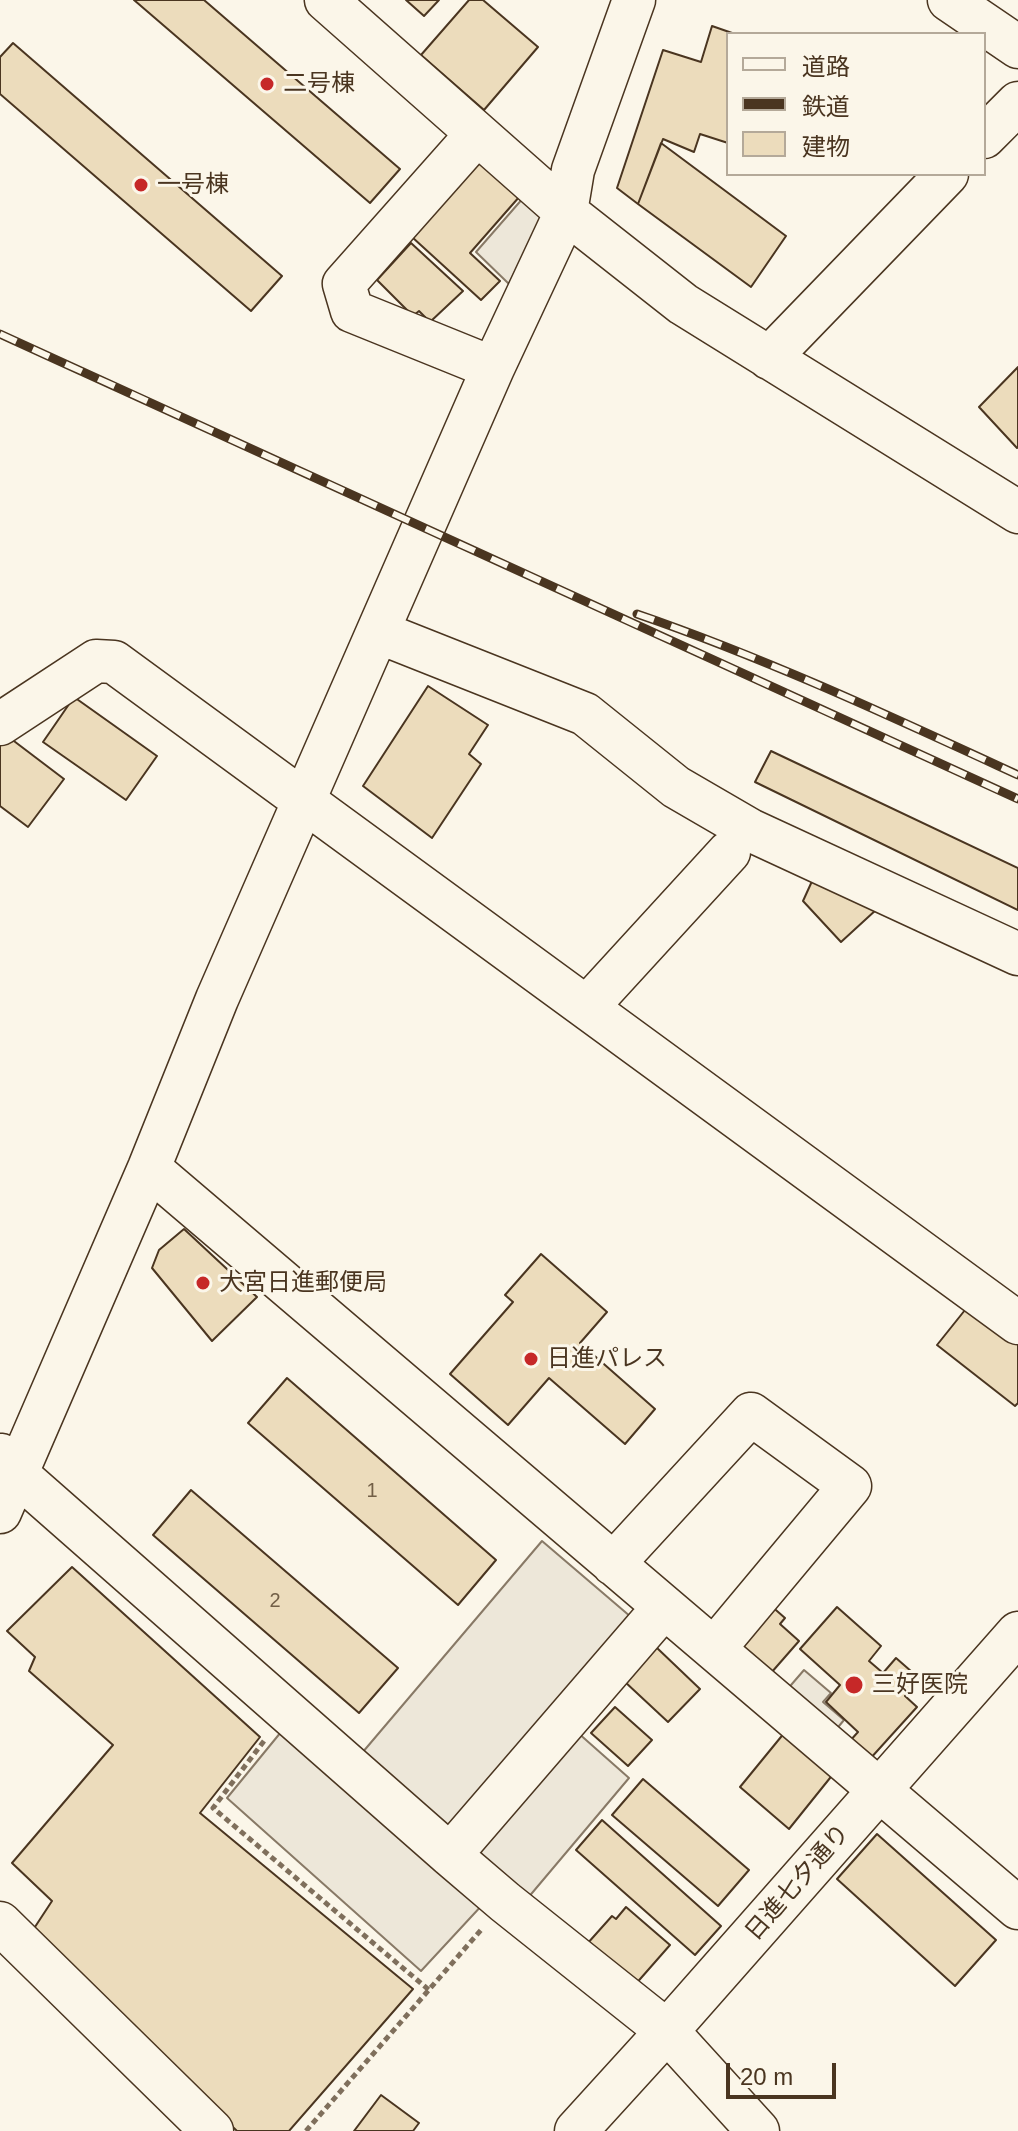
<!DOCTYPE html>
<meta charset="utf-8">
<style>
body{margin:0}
#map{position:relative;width:1018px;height:2131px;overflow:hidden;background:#fbf6e9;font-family:Arial,"Noto Sans JP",sans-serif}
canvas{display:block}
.legend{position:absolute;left:726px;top:32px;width:260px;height:144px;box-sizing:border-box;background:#fbf6e9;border:2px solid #b4a999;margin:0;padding:10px 14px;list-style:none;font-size:24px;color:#4a3520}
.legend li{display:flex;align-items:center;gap:16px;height:40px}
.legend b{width:40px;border:2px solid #b4a999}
.scale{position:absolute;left:726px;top:2063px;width:110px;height:36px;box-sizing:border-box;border:4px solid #4a3520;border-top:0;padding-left:10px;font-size:24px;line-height:28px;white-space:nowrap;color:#4a3520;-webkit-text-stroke:6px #fbf6e9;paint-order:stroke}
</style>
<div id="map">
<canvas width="1018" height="2131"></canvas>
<ul class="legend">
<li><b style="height:10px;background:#fbf6e9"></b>道路</li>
<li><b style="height:10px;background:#4a3520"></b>鉄道</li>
<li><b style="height:22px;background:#ecdcbc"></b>建物</li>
</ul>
<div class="scale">20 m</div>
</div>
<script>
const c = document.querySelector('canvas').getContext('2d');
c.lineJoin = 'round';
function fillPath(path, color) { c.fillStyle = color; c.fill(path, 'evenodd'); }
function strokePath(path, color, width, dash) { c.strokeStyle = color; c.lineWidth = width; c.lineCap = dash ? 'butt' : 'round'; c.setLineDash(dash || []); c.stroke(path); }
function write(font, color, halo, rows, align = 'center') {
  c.font = font + ' Arial,"Noto Sans JP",sans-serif'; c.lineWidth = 6; c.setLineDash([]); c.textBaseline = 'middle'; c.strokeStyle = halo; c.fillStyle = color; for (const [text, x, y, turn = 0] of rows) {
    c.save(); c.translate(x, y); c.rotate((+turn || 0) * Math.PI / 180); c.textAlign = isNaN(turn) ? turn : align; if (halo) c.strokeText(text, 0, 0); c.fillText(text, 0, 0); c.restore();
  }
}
const parking = new Path2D(`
 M524,197L543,214L509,284L476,252Z
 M542,1541L631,1617L462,1828H443L362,1753Z
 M804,1670L831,1693L823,1702L844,1720L834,1732L785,1692Z
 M281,1732L484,1903L421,1971L227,1798Z
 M577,1732L629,1778L527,1899L482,1861L480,1842Z`);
const building = new Path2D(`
 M134,0H204L400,169L370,203Z
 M406,0H439L424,16Z
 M469,0H483L538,47L484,110L421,55Z
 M712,26L735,34H728V143L700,134L694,152L663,139L638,204L617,188L663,50L701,62Z
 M13,43L282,276L251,311L0,94V57Z
 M661,143L786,236L751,287L638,204Z
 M480,162L520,196L470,253L500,281L481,300L412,237Z
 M411,243L463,291L430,322L419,311L413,316L377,280Z
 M1018,367V447L1017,448L979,407Z
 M428,686L488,725L469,754L481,764L432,838L363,786Z
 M74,697L157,756L126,800L43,742Z
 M6,735L64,779L28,827L0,806V743Z
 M771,751L1018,868V910L755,782Z
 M813,879L877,909L841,942L803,901Z
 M184,1229L257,1297L212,1341L152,1268L159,1250Z
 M541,1254L607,1312L580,1343L655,1409L625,1444L549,1378L508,1425L450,1374L513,1302L505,1295Z
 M973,1300L1018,1337V1403L1015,1406L937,1345Z
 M287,1378L496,1560L458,1605L248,1423Z
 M191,1490L398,1668L359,1713L153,1535Z
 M72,1567L260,1737L200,1813L413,1989L289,2131H237L31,1933L52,1901L12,1863L113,1745L29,1671L35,1657L7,1631Z
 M769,1604L785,1618L780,1624L799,1641L771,1673L736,1643Z
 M837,1607L881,1646L869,1661L883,1673L896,1658L920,1679L905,1696L917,1707L869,1760L849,1742L858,1732L826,1702L840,1685L800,1649Z
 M656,1647L700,1689L668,1722L624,1681Z
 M615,1707L652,1740L628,1766L591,1733Z
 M785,1732L834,1773L789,1829L740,1787Z
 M643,1779L749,1870L718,1906L612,1815Z
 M602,1820L721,1926L695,1955L576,1850Z
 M877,1834L996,1940L955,1986L837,1879Z
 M626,1907L670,1945L634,1986L587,1944L612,1916L616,1919Z
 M381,2095L419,2123L413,2131H354Z`);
const path = new Path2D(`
 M264,1741L213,1808L429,1990
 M306,2131L481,1930`);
const minor = new Path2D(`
 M326,0L566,212L683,304L1018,512
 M949,0L1018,47
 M477,134L344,284L352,311L493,368
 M984,137L1018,103
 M769,358L947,174
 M378,632L585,714L676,787L750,830L1018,954
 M0,724L96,661L114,662L1018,1323
 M587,1007L729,852
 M149,1168L1018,1908
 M1,1455L18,1475L450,1855L505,1902L667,2031L758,2131
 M0,1512L149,1168L217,999L493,368L566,212L573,170L634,0
 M613,1564L751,1414L850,1486L714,1649
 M450,1855L664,1607
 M0,1923L212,2131
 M576,2131L667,2031L1018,1633`);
const rail = new Path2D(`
 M0,334L1018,799
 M637,614C768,659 892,717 1018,775`);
const markers = [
 [267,84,8,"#c62828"],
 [141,185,8,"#c62828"],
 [203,1283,8,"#c62828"],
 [531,1359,8,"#c62828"],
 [854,1685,10,"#c62828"]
];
const numberNames = [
 ["1",372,1491],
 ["2",275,1601]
];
const poiNames = [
 ["二号棟",283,84],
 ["一号棟",157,185],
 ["大宮日進郵便局",219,1283],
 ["日進パレス",547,1359],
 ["三好医院",872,1685]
];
const streetNames = [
 ["日進七夕通り",798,1883,-49]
];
fillPath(parking, '#ede7d9');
strokePath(parking, '#887966', 2);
fillPath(building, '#ecdcbc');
strokePath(building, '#4a3520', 2);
strokePath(minor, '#4a3520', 45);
strokePath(path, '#7f6f5c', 5, [6, 4]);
strokePath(minor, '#fbf6e9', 42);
strokePath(rail, '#4a3520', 9);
strokePath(rail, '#fbf6e9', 6, [18]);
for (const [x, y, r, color] of markers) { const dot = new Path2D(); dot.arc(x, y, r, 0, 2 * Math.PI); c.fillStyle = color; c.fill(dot); strokePath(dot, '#fbf6e9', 3); }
write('20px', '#725f47', null, numberNames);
write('24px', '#4a3520', '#fbf6e9', poiNames, 'left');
write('24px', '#4a3520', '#fbf6e9', streetNames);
</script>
